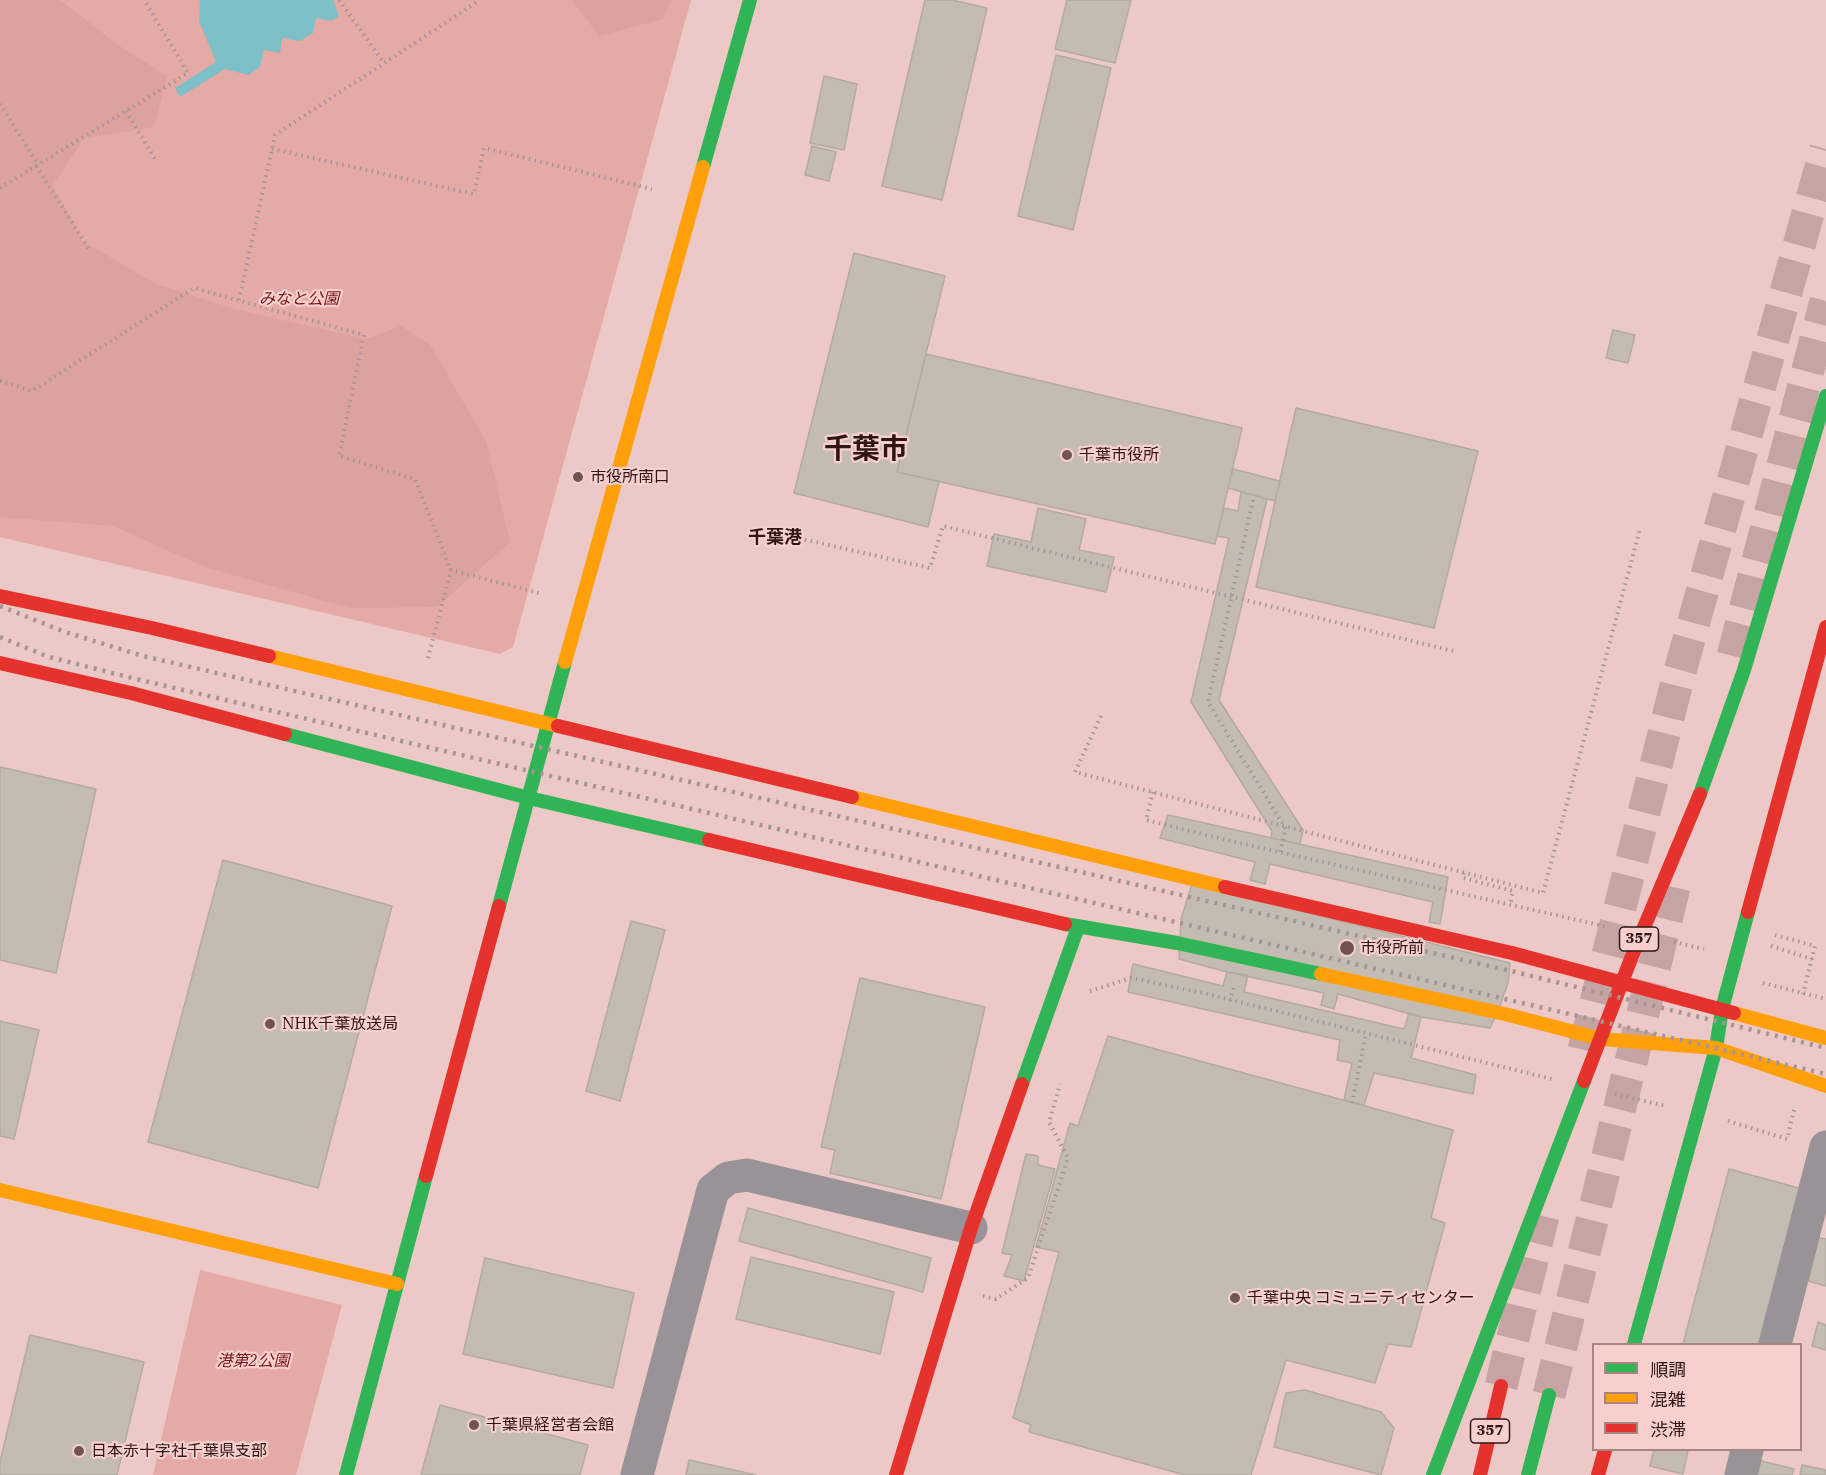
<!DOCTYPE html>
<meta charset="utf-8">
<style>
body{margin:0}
#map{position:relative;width:1826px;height:1475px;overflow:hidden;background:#ecc8c6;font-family:"IBM Plex Serif","Noto Sans JP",serif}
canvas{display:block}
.legend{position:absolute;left:1592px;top:1343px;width:210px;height:108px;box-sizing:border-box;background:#f7cfcc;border:2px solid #a68583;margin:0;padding:8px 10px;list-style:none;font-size:18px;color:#2d1615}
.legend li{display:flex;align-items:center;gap:12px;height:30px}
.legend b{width:30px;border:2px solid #a68583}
</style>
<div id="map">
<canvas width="1826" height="1475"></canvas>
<ul class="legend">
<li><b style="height:8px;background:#30b455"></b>順調</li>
<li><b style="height:8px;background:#ff9f0a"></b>混雑</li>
<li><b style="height:8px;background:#e5322d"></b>渋滞</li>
</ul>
</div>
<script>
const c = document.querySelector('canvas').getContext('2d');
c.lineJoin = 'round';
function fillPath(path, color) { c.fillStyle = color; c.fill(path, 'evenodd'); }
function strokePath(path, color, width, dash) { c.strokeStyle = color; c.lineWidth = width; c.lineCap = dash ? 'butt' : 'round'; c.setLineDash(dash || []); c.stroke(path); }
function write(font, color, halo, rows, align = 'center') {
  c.font = font + ' "IBM Plex Serif","Noto Sans JP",serif'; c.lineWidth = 4.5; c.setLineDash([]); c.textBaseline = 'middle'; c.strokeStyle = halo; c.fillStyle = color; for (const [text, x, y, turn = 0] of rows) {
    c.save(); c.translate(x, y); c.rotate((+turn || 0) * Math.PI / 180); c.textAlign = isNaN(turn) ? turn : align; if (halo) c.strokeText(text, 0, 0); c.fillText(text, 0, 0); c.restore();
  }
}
const green = new Path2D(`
 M0,0H691L513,647L500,654L0,537Z
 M200,1270L342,1305L296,1475H153Z`);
const forest = new Path2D(`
 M0,0H60L118,45L167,76L154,127L84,138L53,185L83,241L154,283L238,310L367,339L401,326L430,345L486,441L510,542L437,607L350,608L205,567L113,526L0,517Z
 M572,0H671L663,19L599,36Z`);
const water = new Path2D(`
 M200,0H333L339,16L331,21L316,18L313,33L300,41L282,38L280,53L264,50L260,67L248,75L225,69L180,97L175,88L216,62L199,21Z`);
const building = new Path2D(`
 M925,0H952L987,8L942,200L882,186Z
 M1067,0H1131L1115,63L1055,49Z
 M1056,55L1111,68L1073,230L1018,216Z
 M824,76L857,84L844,150L810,143Z
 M812,146L836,152L829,181L805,175Z
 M854,253L945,276L897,472L939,481L928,527L794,493Z
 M1613,330L1635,335L1628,363L1606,358Z
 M926,354L1242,428L1215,544L897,472Z
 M1296,408L1478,451L1434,628L1256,587Z
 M1233,469L1280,481L1275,501L1228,488Z
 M1241,492L1267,499L1219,700L1303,830L1300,844L1271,838L1272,831L1191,702L1229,538L1217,536L1224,508L1238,511Z
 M1038,508L1086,519L1079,550L1114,557L1106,592L987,566L994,534L1031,542Z
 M0,767L96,789L56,973L0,960Z
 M1168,815L1448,877L1440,924L1429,922L1433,902L1270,864L1265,884L1250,880L1255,862L1160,838Z
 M223,860L392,906L318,1188L148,1142Z
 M1192,884L1510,963L1508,983L1500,1005L1490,1028L1421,1017L1338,994L1334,1009L1321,1005L1324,993L1227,972L1179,959L1181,919Z
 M631,921L665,930L620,1101L586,1091Z
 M1133,964L1223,986L1227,972L1248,975L1244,992L1404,1029L1409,1013L1421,1017L1411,1058L1476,1075L1473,1094L1374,1073L1364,1105L1344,1100L1352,1063L1337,1060L1340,1040L1128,992Z
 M860,978L985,1007L941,1199L830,1173L835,1150L821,1147Z
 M0,1021L39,1030L14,1139L0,1136Z
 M1108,1036L1453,1130L1431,1218L1445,1223L1411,1347L1388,1344L1375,1383L1286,1360L1251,1475H1185L1029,1432L1031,1425L1013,1418L1059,1252L1036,1247L1070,1123L1078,1126Z
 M1026,1154L1038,1156V1165L1055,1169L1024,1281L1004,1276L1012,1255L1002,1253Z
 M1729,1169L1806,1190L1765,1344H1683Z
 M748,1208L931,1258L923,1292L739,1241Z
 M1819,1238L1826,1239V1286L1808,1281Z
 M751,1257L894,1292L880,1354L736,1319Z
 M485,1258L634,1293L613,1388L463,1354Z
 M1818,1322L1826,1325V1350L1812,1346Z
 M30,1335L144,1362L117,1475H0V1462Z
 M1305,1390L1381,1412L1394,1428L1381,1475L1274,1447L1286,1393Z
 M440,1405L588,1445L580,1475H421Z
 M1654,1450H1688L1683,1474L1650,1466Z
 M689,1460L756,1475H686Z
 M1757,1460L1794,1469L1792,1475H1753Z
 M1802,1465L1826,1470V1475H1800Z`);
const highwayTunnel = new Path2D(`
 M1733,656L1826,301
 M1584,1050L1677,682L1826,149
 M1501,1386L1543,1216
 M1549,1395L1677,875`);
const path = new Path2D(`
 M339,0L384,63
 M0,104L38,164
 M126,111L155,159
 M272,149L474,194L484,148L652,189
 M36,166L91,252
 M0,188L188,73L144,0
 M239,300L275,135L480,0
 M0,381L32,391L194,288L364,335L339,456L415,479L451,570
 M1253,500L1208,702L1286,829L1280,852
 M758,529L930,568L943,526L1453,651
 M428,658L451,570L542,594
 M1101,716L1075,772L1543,893L1640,529
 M1153,792L1146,820L1231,841L1608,927
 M1464,873L1463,878L1513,891L1510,905
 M1775,935L1815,946L1803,994
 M1674,942L1704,949
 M1771,946L1812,959
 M1763,983L1826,999
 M1090,991L1131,978L1203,993L1552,1079
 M1230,1001L1234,987
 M1615,1094L1666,1106
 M1352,1103L1366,1034
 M1728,1121L1787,1139L1794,1110
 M983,1296L996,1299L1028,1278L1068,1158L1049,1122L1060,1084`);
const street = new Path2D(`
 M1775,1344L1826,1147
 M637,1475L713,1190L728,1178L747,1175L971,1228
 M1741,1475L1747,1450`);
const fast = new Path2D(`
 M703,167L750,0
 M285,734L529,798L709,840
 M1700,794L1744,670L1826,396
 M499,906L565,662
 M1065,924L1177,943L1321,974
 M1022,1084L1078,927
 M1634,1344L1716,1048L1722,1009L1748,912
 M346,1475L426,1176
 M1433,1475L1584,1081
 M1528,1475L1549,1395`);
const slow = new Path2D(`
 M269,656L558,726
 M565,662L703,167
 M852,797L1225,887
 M1321,974L1505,1014L1601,1039L1716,1048L1826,1086
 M1734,1013L1826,1038
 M0,1190L397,1284`);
const jam = new Path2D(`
 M0,596L152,628L269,656
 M0,663L131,693L285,734
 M558,726L852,797
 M709,840L1065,924
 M1225,887L1512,953L1734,1013
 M1748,912L1826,627
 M1584,1081L1632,956L1700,794
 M426,1176L499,906
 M896,1475L971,1228L1022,1084
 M1480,1475L1501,1386
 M1598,1475L1605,1450`);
const rail = new Path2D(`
 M0,606L65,632L143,656L1515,972L1826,1048
 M0,637L49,657L136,679L1826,1074`);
const markers = [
 [1067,455,6,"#705453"],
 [578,477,6,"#705453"],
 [1347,948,8,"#705453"],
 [270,1024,6,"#705453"],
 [1235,1298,6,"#705453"],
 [474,1425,6,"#705453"],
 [79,1451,6,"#705453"]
];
const shields = [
 [1639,939,39],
 [1490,1431,39]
];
const shieldNames = [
 ["357",1639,939],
 ["357",1490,1431]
];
const parkNames = [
 ["みなと公園",299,299],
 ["港第2公園",253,1361]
];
const poiNames = [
 ["千葉市役所",1079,455],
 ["市役所南口",590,477],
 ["市役所前",1360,948],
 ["NHK千葉放送局",282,1024],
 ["千葉中央 コミュニティセンター",1247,1298],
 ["千葉県経営者会館",486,1425],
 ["日本赤十字社千葉県支部",91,1451]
];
const neighbourhoodNames = [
 ["千葉港",775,538]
];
const townNames = [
 ["千葉市",866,450]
];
fillPath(green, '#e5a9a6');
fillPath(forest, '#dea29e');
fillPath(water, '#7dc0c7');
fillPath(building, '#c4bcb3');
strokePath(building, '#b3aaa1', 1.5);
strokePath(highwayTunnel, '#c6a4a3', 33, [33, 16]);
strokePath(path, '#a39598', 4, [1.5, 4.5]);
strokePath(street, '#999297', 33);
strokePath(fast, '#30b455', 14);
strokePath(slow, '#ff9f0a', 14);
strokePath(jam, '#e5322d', 14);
strokePath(rail, '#a59596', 4.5, [3, 6]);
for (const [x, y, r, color] of markers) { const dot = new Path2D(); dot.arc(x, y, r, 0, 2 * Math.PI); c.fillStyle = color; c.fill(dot); strokePath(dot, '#f7cfcc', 2); }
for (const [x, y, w] of shields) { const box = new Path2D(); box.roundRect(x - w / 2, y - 12, w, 24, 4.5); c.fillStyle = '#f7cfcc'; c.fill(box); strokePath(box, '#2d1615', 1.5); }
write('bold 15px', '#2d1615', null, shieldNames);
write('italic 16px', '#76151d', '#f7cfcc', parkNames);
write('16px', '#2d1615', '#f7cfcc', poiNames, 'left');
write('bold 18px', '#2d1615', '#f7cfcc', neighbourhoodNames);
write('bold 28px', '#2d1615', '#f7cfcc', townNames);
</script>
